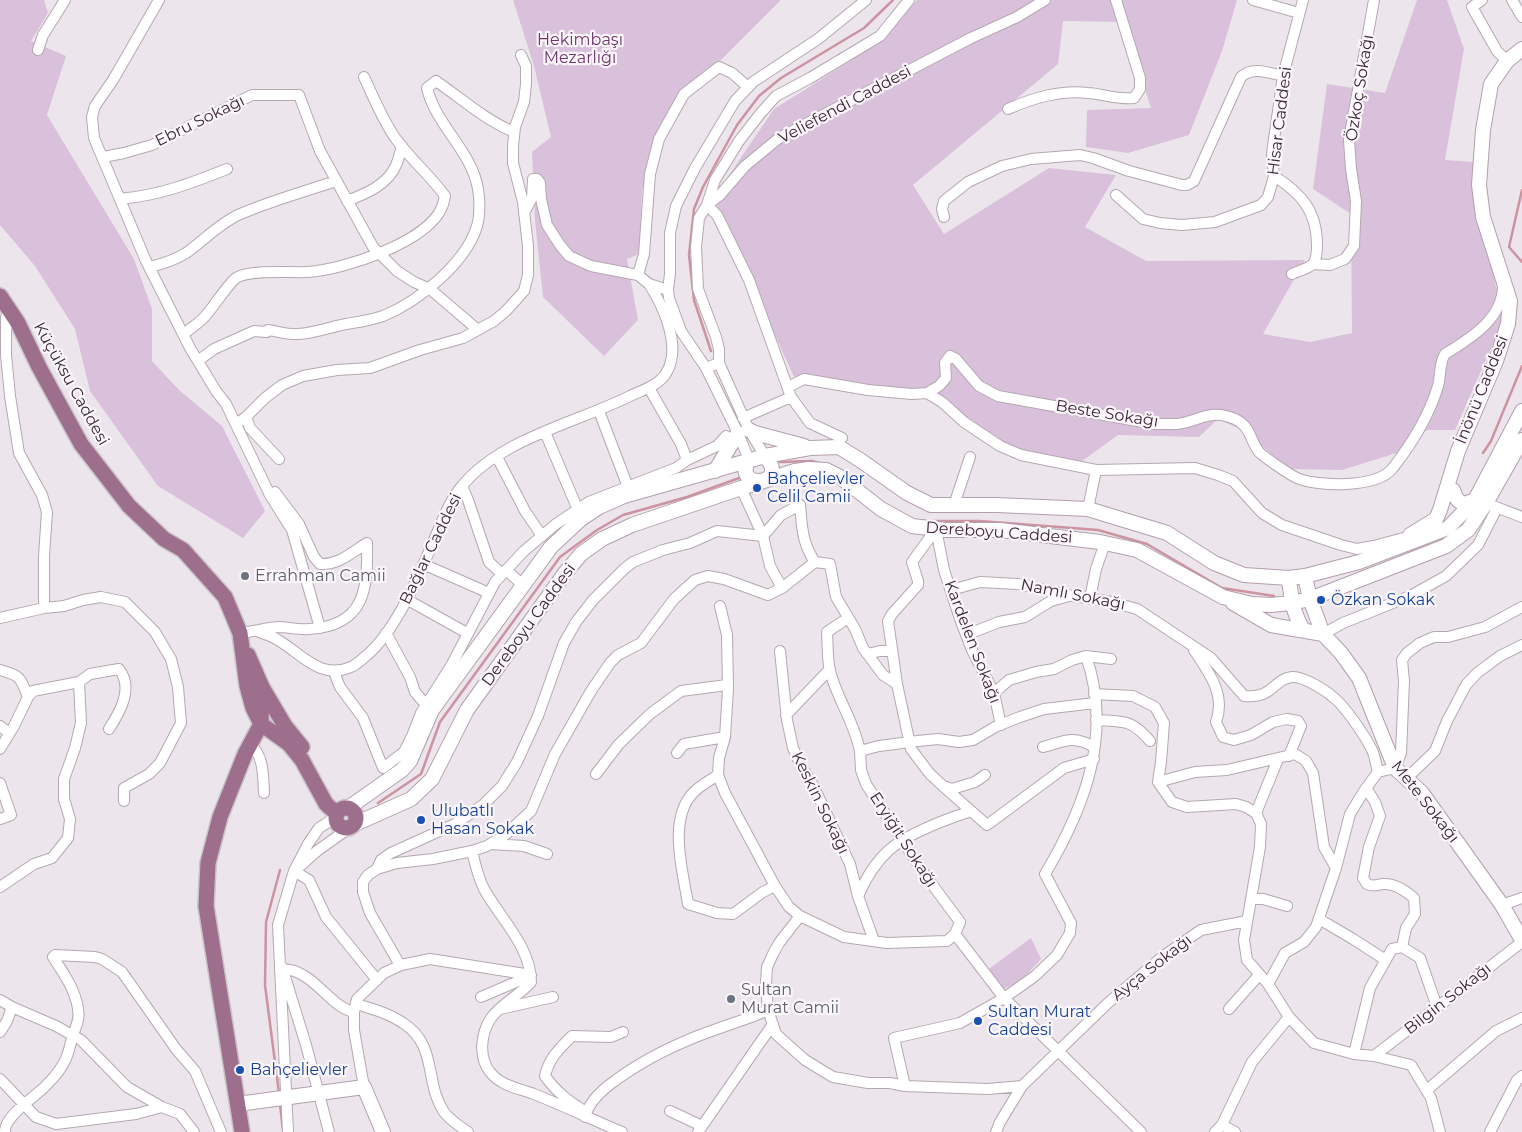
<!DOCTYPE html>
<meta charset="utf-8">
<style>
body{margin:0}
canvas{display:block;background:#ede5ec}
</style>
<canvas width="1522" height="1132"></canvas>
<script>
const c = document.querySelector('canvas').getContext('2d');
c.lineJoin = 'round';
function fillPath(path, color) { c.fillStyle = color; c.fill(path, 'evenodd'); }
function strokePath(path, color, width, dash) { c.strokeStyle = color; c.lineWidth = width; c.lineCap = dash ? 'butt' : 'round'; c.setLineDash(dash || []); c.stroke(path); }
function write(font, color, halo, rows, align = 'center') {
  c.font = font + ' Montserrat,sans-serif'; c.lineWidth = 4.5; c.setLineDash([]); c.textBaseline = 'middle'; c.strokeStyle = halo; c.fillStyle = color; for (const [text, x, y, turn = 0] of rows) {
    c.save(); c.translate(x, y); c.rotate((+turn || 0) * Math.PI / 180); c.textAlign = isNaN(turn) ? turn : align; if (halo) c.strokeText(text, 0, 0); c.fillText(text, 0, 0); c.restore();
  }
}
const green = new Path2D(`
 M0,0H44L48,13L31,41L66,56L47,115L134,259L152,309V361L179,390L222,426L265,511L243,538L158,486L90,391L75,329L35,266L0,225Z
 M513,0H781L665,116L642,191L639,254L627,259L638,320L604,356L543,297L535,221L532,152L551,137L534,66Z
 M917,0H1237L1222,51L1189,135L1128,153L1086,147L1087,110L1151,108L1124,22L1063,21L1058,64L913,185L944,234L1049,168L1116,175L1085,227L1146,261L1305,260L1263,334L1310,342L1352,333L1351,214L1313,189L1327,84L1385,93L1417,0H1447L1464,49L1445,160L1475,162L1478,212L1504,319L1455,430H1427L1400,452L1342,470L1289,469L1244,431L1218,419L1199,437L1118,435L1078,464L998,448L941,396L794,377L717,207L721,187L774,109L871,48Z
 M1031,938L1041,959L1021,981L1001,990L986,971Z`);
const stream = new Path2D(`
 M1522,190L1509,247L1522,262
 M711,351L694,300L689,255L694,209L703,187L737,125L759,96L781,78L864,28L893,0
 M1483,453L1491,441L1522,366
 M780,462L812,461L819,463
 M923,521H980L1098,530L1147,544L1222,588L1274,596
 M378,803L421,774L440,722L560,557L597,530L623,515L687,497L742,477
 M279,1093L265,985L266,922L280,870
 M280,1104L283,1130`);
const street = new Path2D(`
 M159,0L113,80L95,106L92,117L94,138L146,261L190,348L216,391L226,404L270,495L292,530L320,628
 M1253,0L1299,13
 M1482,0L1472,7L1497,51L1507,61
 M1512,0L1522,17
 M38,50L43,35L65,0
 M1008,109C1033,98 1059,90 1088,93C1103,94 1119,100 1134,98L1140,89V78L1116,0
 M103,157L124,153L152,145L252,95H299L320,151L373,247L397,271L414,282L430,289L478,330
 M1274,176C1301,193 1317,211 1317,245C1317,251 1317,259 1313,264C1308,269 1298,271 1292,274
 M1116,195L1143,219L1160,223L1182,225L1215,222L1261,205L1268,197L1274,176L1272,153L1283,76L1303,0
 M120,199C161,195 189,184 227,169
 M347,201C365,194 388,185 396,165C399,159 400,152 402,146
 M524,213L532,198L533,179H537L540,183L541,199L547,225L560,245L569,256L591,266L638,275L649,284L668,290
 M944,217L942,209L944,201L968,182L1002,166L1031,159L1080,155L1093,158L1129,171L1182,185H1187L1194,181L1241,77C1253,66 1269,73 1283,76
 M1313,264L1330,265L1345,259L1354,246L1356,201L1351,169L1349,140L1374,0
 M150,267C162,264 175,260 186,253C203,241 219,224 238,215C270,201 303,192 336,181
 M638,275L644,254L650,174L659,139L684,94L719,67L732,73L748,87
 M6,317V355L10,396L19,453L42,495L47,512L44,556V608
 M184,334C192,327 201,322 207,314C214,306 229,283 236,278C249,269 292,273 308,272C343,270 428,242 442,207C444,203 444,199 445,196C430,175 411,160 396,139C384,123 373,96 364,77
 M199,360L214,349L254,331L267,332L268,330C277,331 288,335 298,334C314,333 331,327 346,324C358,322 372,320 383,316C418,302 466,263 477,226C480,216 480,199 478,189C472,151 436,126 427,88L436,81C462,99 485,120 514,132
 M719,363L749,430L765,456
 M706,368L719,363V349L716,337L698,289L696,247L699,218L707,205L715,180L739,141L760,114L776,96L810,78L880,36L909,0
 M788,387L804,379L868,390L912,394L927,393L942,402L964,422L1000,446L1021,455L1096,470L1195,468L1218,475L1233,481L1262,513L1282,525L1341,545L1357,549L1374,546L1407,537
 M927,393L939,386L946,378L945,363L950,356L956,359L979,386L998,396L1154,424C1161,424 1169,424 1177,424C1200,421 1210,408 1235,419C1251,426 1250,441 1259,452C1264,457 1290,475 1297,478C1318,487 1376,488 1392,469C1411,445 1429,416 1438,386C1441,375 1439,363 1445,354C1471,338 1504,318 1503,284
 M791,397L810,423L842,438
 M599,411L628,487
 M246,417L250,428L279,459
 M743,418L791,397L749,280L717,215L707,205L720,195L745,166L779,138L971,38L1017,17L1045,0
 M236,424L246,417L265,398L282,385L303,376L337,370L370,368L420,350L463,338L494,321L506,311L524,291L528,275V246L523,202L513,163V146L515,127L524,102L526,84V66L521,55
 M545,432L578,510
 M497,457L525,511L542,536
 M687,460L717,446L726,436
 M749,460L738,433L706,368L681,331L669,298L668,290L670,274V233L676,206L695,168L735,101L753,82L818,39L866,0
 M462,486L468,500L489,562L502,574
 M741,488L763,536L770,566L782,588
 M275,492L299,524L314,557L320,564C339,565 352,552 367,543
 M954,505L970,457
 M1493,506L1522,517
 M1088,509L1096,470
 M936,529L944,570L960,619L972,650L994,693L1001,725
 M763,536L781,515L800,505C802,527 802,543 815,562
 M423,564L489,593
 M506,570L524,586
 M951,590L980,582L1018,584L1073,596L1112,602L1137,609L1211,658L1244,696C1274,699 1273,679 1292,677C1303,676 1325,690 1333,697C1344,705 1366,737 1372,750C1375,756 1376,765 1378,772
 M1090,598L1096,569L1105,543
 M406,599L467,633
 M720,606L727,635L728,689L725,737L719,758L718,775L725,793L775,886L789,907L800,916L844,937L887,943L947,941L955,934L960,922L923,872L866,784L861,770L860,751
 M0,618L44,608L64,606L83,600L101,597L125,602L155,632L171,659L178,687L181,723L160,763L149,774L124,788V801
 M848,618L827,632C828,645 827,659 830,671C837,699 854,721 860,751L879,746L918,741L938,739L959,742L973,740L997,726L1020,717L1044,709L1095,703
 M257,631C264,634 272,636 278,640C303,655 320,680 351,667C356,665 361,660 366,656C398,629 420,572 437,533C444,517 450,500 462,486C500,439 576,423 630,396C642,390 656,387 665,375C683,349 664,307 649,284
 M240,633C252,632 265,628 278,627C288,627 299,630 309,629C365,626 368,589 367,543
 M386,633L410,677L415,692L426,705
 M1323,634L1343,623L1410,596L1446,576L1478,545L1497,508
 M966,635L999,622L1025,617L1051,601L1069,596
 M1194,650C1209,672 1226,695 1216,722L1223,737L1234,740L1251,735L1273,722L1287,719L1298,721L1301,726L1289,756
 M780,651L787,720L793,748L801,766L813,785L850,864L858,896
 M867,654L880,651H892
 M0,670C20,675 21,678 28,697
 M334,672L340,687L363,718L383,768L404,752L412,736L421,713L451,666L495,582L524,551L556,524L589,502L676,468L687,460L681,444L649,388
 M897,684L888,621L892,614L918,585V581L912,562L936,529
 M994,693L1009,680L1036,672L1054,669L1072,660L1086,656L1111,659
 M1094,694L1133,696L1155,707L1164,723L1161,762L1158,782L1172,802L1187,807L1236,804L1246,807L1256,813L1261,824L1260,847L1244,940L1247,960L1268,984L1289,1017L1314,1043L1354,1054L1374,1056L1411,1065L1431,1098L1440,1132
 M786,715L830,669
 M1096,720C1125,722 1131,719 1150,741
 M0,726L9,733
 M250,744C264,756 263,775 264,793
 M1043,747C1065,741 1073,735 1094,747
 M0,749L14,726L28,697L33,691L79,682L90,674L119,669C134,688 120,712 109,729
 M677,753L684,744L725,737
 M596,774L619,744L650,714L681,691L727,685
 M718,775C709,781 699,786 692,794C668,821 683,872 688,904L717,913L733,914L763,892L775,886
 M1406,779L1435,751L1447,721L1466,685L1477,673L1500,656L1522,645
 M1158,782L1195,772L1227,770L1295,754L1306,761L1313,773L1324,847L1336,868
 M0,783L11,815L0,819
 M944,787L987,825L1064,768L1094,759
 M1366,788L1375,802L1380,816L1369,847L1363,878L1367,884C1373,887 1376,885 1383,884C1394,883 1406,891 1414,898L1415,914L1406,928L1402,947
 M1256,813L1278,759
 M490,844L524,846L547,854
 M472,851C475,864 478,877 484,889C500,918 531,947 531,982C519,996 502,1003 491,1018C481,1033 478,1057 490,1072C501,1086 518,1088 534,1094C564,1106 593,1120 622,1132
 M299,867L317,851L352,826
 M377,869L381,860L391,853L455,824L483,805L502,786L517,762L538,716L564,643L576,622L593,600L624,569L633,562L663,550L690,543L717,531L763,536
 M294,871L309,880L326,917L377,980
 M0,887L34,864L52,858L68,838L70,819L64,799V779L75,748L81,723L79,682
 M1251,899H1263L1287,906
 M1502,905L1522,898
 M800,916L779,943L773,954L767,967L766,983L768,1010L776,1034L805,1060L833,1077L868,1083H890L905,1086L988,1089L1022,1086
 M1319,919L1353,939L1384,959
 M955,934L1004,998L1141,1132
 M874,941L858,896C865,880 875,863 888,851C906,834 947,819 971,811
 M400,965L370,913L363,892V882L368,875L377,869L397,863L433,859L472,851L487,846L505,835L531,811L555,754L591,691L610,663L618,655L641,643L674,599L695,580L708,576L724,579L768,595L782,588L815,562L830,564L836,597L855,629L863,648L883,675L897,684L911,749L930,774L943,786L952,789L975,782L985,775
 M282,967L306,1045L329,1132
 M283,969C314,970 329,1007 354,1012
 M1268,984L1285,953L1304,942L1316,927L1336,868L1350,814L1364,791L1378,772L1395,768L1401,753L1404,681L1402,660L1407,653L1420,643L1434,637H1448L1485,627L1522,607
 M481,997L530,976
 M0,1000L12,1007L56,1026L81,1040L127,1087L162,1107
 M356,1004C372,1009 389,1013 403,1023C438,1045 424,1082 444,1112C450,1120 459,1126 468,1132
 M500,1009L553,997
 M1229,1009L1259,975
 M0,1032L7,1021L12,1007
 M1354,1054L1370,988L1392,949L1402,947L1420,958L1437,1007
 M1374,1056L1522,942
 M0,1079L36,1117L56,1124L136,1114L162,1107L180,1114L194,1132
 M905,1086L894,1038L960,1023L1004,998L1035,976L1057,955L1070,933L1071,923L1045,874C1085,807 1113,734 1086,656
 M364,1087L354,1030V1012L357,999L384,973L401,965L430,959L531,975
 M1427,1090L1496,1031L1522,1018
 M670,1111L702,1126
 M586,1112C570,1102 556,1092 545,1076C549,1058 559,1049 572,1036L611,1037L623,1032
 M585,1117C589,1101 603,1089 616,1080C646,1058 680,1042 714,1030C733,1023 751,1018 768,1010
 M1222,1125L1235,1132
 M5,1132C4,1120 23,1105 33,1097C46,1087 63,1070 68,1053C70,1047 71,1041 73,1035C76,1026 80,1019 78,1009C76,991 63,972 53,957L55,955L95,957L102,959L122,972L176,1049L195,1071L221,1132
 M288,1132L278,925L294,871L308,844L319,828L336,817
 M698,1132L773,1024
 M996,1132L1000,1122L1022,1086L1108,1003L1162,957L1201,930L1247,921
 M1215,1132L1222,1125L1252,1062L1289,1017
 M1490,1132L1517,1080L1522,1076`);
const secondary = new Path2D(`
 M749,430L755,433L804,446
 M749,460C731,490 792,487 765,456
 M715,471L738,433
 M1453,490C1455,497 1457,501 1464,504L1475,500
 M1410,535L1436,519L1440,510L1458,451L1496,361L1508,324L1510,301L1483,217L1479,185L1483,130L1491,84L1507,61L1522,49
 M1305,576L1310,599L1323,634L1341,653L1359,678L1395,768L1422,793L1502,905L1522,940
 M1289,578C1291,599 1293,612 1303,630
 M1233,603L1271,625L1323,634
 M348,808L402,770L410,761L432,710L551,547L581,519L599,507L624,496L765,456L810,448L839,447L860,460L907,493L931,505H997L1088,509L1167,533L1214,563L1244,575L1289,578L1305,576L1359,562L1448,528L1475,500L1522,411
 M355,824L411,799L432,779L467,710L565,573L581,554L602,539L632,525L741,488L795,471L809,469L826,470L840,477L881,509L912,526L946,530H1000L1100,542L1137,550L1223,597L1252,604L1271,605L1291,603L1310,599L1446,546L1468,530L1486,503L1522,440
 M238,1104L364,1087L383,1132`);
const primary = new Path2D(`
 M0,296L18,323L39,367L81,444L129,506L164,539L183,550L225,597L240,633L247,686L253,708L261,724L289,744L302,760L326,804L337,814
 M248,655L262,687L285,726L302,747
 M336 818a10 10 0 1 1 20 0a10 10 0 1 1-20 0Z
 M242,1132L206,906L208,863L220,817L245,754L261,724L262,687`);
const markers = [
 [757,488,5,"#1a4fb4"],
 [245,576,5,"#6b7280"],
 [1321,600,5,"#1a4fb4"],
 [421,820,5,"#1a4fb4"],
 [731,999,5,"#6b7280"],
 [978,1021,5,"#1a4fb4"],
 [240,1070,5,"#1a4fb4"]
];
const parkNames = [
 ["Hekimbaşı",580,40],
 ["Mezarlığı",580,58]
];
const streetNames = [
 ["Özkoç Sokağı",1360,88,-81],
 ["Veliefendi Caddesi",845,105,-28],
 ["Ebru Sokağı",200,121,-26],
 ["Hisar Caddesi",1280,121,-83],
 ["Küçüksu Caddesi",71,384,61],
 ["İnönü Caddesi",1482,390,-68],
 ["Beste Sokağı",1107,414,9],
 ["Dereboyu Caddesi",999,533,4],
 ["Bağlar Caddesi",431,549,-64],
 ["Namlı Sokağı",1073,595,11],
 ["Dereboyu Caddesi",529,625,-54],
 ["Kardelen Sokağı",972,642,69],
 ["Mete Sokağı",1425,802,52],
 ["Keskin Sokağı",820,803,64],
 ["Eryiğit Sokağı",903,840,57],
 ["Ayça Sokağı",1152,968,-38],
 ["Bilgin Sokağı",1448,999,-38]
];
const transitNames = [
 ["Bahçelievler",767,479],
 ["Celil Camii",767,497],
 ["Özkan Sokak",1331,600],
 ["Ulubatlı",431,811],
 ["Hasan Sokak",431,829],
 ["Sultan Murat",988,1012],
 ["Caddesi",988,1030],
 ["Bahçelievler",250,1070]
];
const worshipNames = [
 ["Errahman Camii",255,576],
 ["Sultan",741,990],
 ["Murat Camii",741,1008]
];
fillPath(green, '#d9c1dc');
strokePath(stream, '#cc93a0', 2.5);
strokePath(street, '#b5a8b1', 12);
strokePath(secondary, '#b29fad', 16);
strokePath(primary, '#c9c2c6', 18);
strokePath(street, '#fff', 10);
strokePath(secondary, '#fff', 14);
strokePath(primary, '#9e6e8d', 15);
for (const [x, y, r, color] of markers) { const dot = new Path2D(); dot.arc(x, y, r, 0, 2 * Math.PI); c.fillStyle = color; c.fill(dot); strokePath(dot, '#faf6f9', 2); }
write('16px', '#713470', '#faf6f9', parkNames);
write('16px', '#3d2635', '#faf6f9', streetNames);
write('16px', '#164399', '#faf6f9', transitNames, 'left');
write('16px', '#5b616d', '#faf6f9', worshipNames, 'left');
</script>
